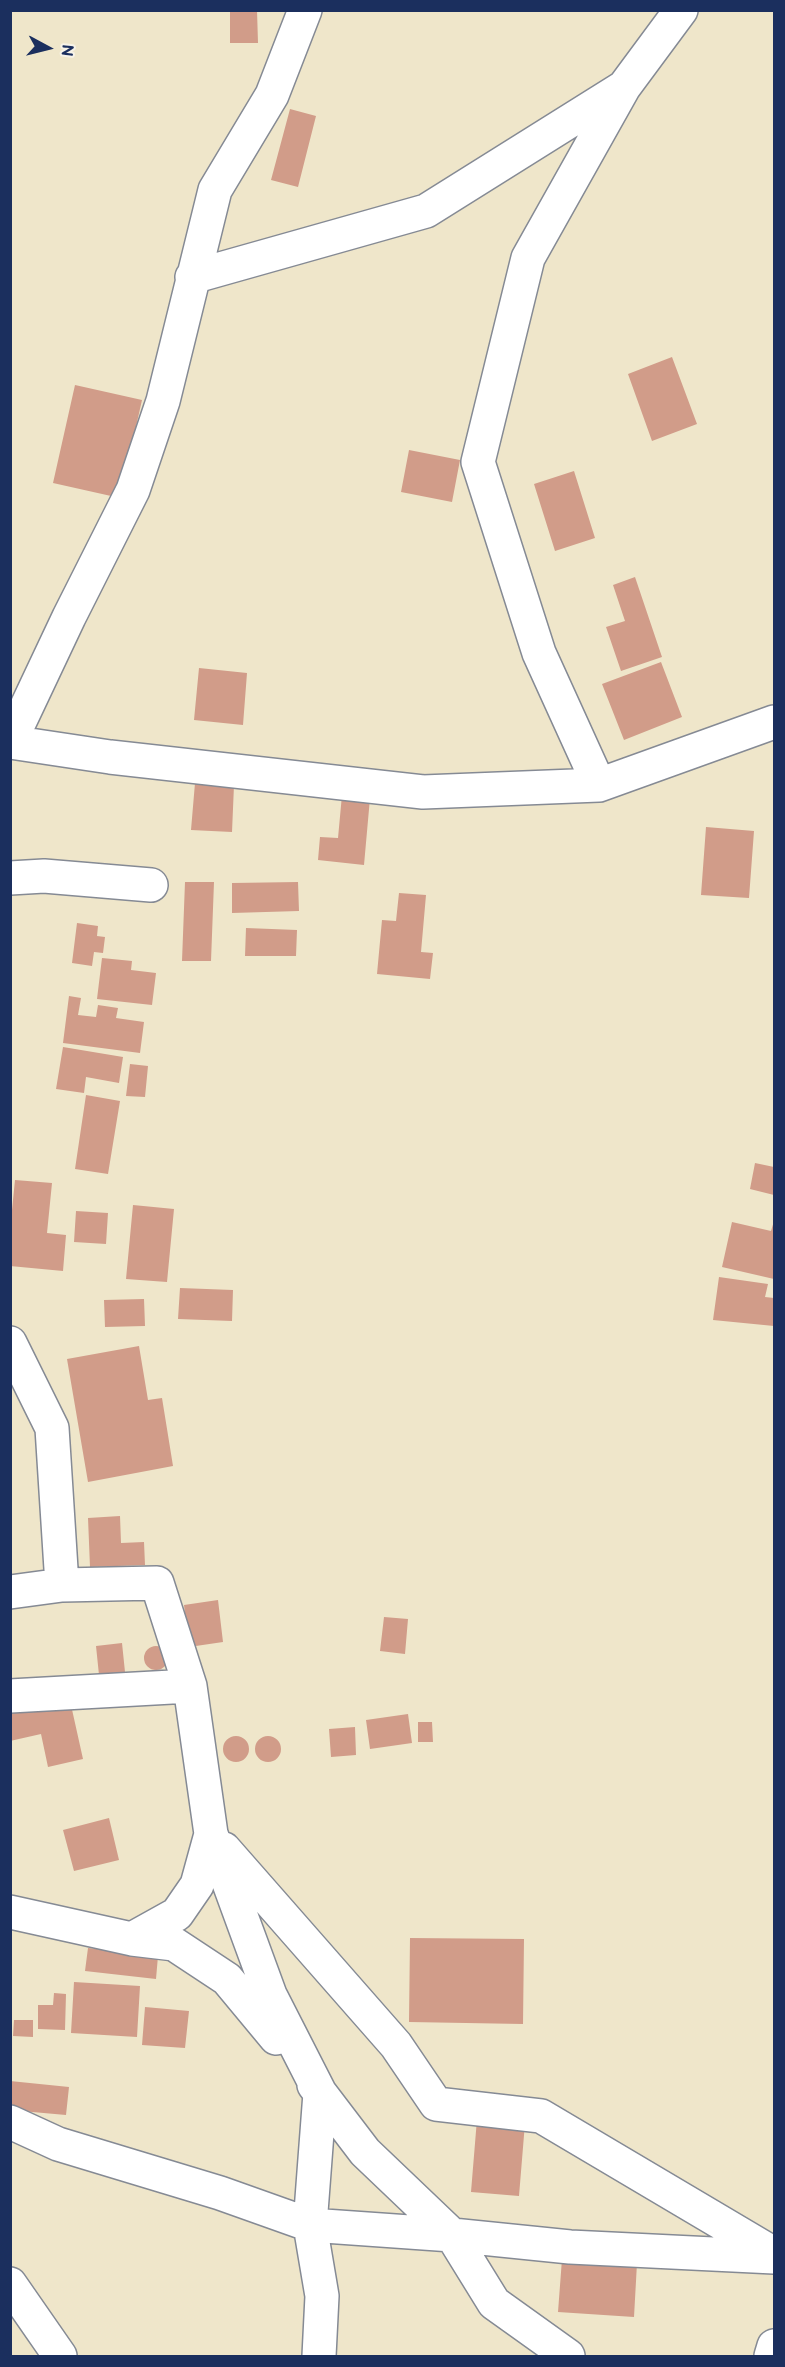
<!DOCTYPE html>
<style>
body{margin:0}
#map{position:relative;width:785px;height:2367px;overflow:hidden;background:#efe6ca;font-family:"Balsamiq Sans",sans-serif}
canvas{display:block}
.frame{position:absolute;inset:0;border:12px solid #1b2f5e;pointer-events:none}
.north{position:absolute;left:18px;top:18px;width:60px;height:60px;-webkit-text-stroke:4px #f7f3e8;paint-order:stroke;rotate:97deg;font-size:16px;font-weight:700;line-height:24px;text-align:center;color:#1b2f5e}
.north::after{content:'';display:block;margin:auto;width:21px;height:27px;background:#1b2f5e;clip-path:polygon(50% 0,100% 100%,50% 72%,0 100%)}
</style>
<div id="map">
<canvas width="785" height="2367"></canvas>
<div class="frame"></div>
<div class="north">N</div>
</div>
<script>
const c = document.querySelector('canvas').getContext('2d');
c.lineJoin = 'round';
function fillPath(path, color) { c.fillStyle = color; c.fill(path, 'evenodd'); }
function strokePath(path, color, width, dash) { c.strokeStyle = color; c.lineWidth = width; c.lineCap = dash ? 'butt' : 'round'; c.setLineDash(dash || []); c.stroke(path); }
const building = new Path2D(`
 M230,10H257L258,43H230Z
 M290,109L316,116L298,187L271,180Z
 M672,357L697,424L652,441L628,374Z
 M75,385L142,400L120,498L53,483Z
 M409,450L460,460L452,502L401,492Z
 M574,471L595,538L555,551L534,484Z
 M635,577L662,657L621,671L606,627L625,621L613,585Z
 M661,662L682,717L624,740L602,684Z
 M199,668L247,673L243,725L194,720Z
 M195,783L234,785L232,832L191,830Z
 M342,795L370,798L364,865L318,860L320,837L338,838Z
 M706,827L754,831L749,898L701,895Z
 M185,882H214L211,961H182Z
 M298,882L299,911L232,913V883Z
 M399,893L426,895L421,952L433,953L430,979L377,974L382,920L396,921Z
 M77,923L98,926L97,936L105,937L103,953L94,952L92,966L72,963Z
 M246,928L297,930L296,956H245Z
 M102,958L132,961L131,970L156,973L152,1005L97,999Z
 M69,996L81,998L78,1015L96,1017L98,1005L118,1008L116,1018L144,1022L140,1053L63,1043Z
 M63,1047L123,1057L119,1083L86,1077L84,1093L56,1089Z
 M130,1064L148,1066L145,1097L126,1096Z
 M86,1095L120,1101L108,1174L75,1169Z
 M755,1163L774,1167V1195L750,1189Z
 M15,1180L52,1183L47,1233L66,1235L63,1271L10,1266V1230Z
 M133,1205L174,1209L167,1282L126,1279Z
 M76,1211L108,1213L106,1244L74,1242Z
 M774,1221V1279L722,1267L732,1222L771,1231Z
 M719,1277L768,1284L765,1297L774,1298V1326L713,1320Z
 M180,1288L233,1290L232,1321L178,1319Z
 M144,1299L145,1326L105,1327L104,1300Z
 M139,1346L148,1400L162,1398L173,1466L88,1482L67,1359Z
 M120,1516L121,1543L144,1542L145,1565L90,1567L88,1518Z
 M218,1600L223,1642L189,1647L184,1605Z
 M384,1617L408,1619L405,1654L380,1651Z
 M122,1643L125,1672L99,1675L96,1646Z
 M144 1658a12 12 0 1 1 24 0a12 12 0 1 1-24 0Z
 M69,1696L83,1759L48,1767L41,1734L10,1741V1709Z
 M408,1714L412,1743L370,1749L366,1720Z
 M418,1722H432L433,1742H418Z
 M355,1727L356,1755L331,1757L329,1729Z
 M255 1749a13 13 0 1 1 26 0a13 13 0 1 1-26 0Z
 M223 1749a13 13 0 1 1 26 0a13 13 0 1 1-26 0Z
 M109,1818L119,1860L74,1871L63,1830Z
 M410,1938L524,1939L523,2024L409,2022Z
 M88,1948L158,1956L156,1979L85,1971Z
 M74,1982L140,1986L137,2037L71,2033Z
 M54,1993L66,1994L65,2030L38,2029V2005H53Z
 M145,2007L189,2011L185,2048L142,2045Z
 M14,2020H33V2037L13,2036Z
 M10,2081L69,2087L66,2115L10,2110Z
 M477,2119L525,2123L519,2196L471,2192Z
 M562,2259L637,2263L634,2317L558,2312Z`);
const street = new Path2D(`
 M305,10L272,95L215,190L163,401L133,490L69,617L10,742L110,757L423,792L599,785L774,722
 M192,277L426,211L624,87L681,10
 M599,785L539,653L478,462L528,258L624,87
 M10,878L44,876L151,885
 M10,1343L52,1428L62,1585L157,1583L190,1686L211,1834L270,1995L320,2093L310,2225L322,2296L319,2356
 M10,1592L62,1585
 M10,1696L190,1686
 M224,1849L396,2045L436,2104L541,2116L774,2254
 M10,1912L132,1939L174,1944L227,1979L276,2038
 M132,1939L177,1914L197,1885L211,1834
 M314,2085L365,2152L452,2235L494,2303L568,2356
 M10,2122L58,2144L220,2193L310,2225L452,2235L570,2247L774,2257
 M10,2284L60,2356
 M771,2356L774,2346`);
fillPath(building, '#d19c89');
strokePath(street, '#858a94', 36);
strokePath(street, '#fff', 33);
</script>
